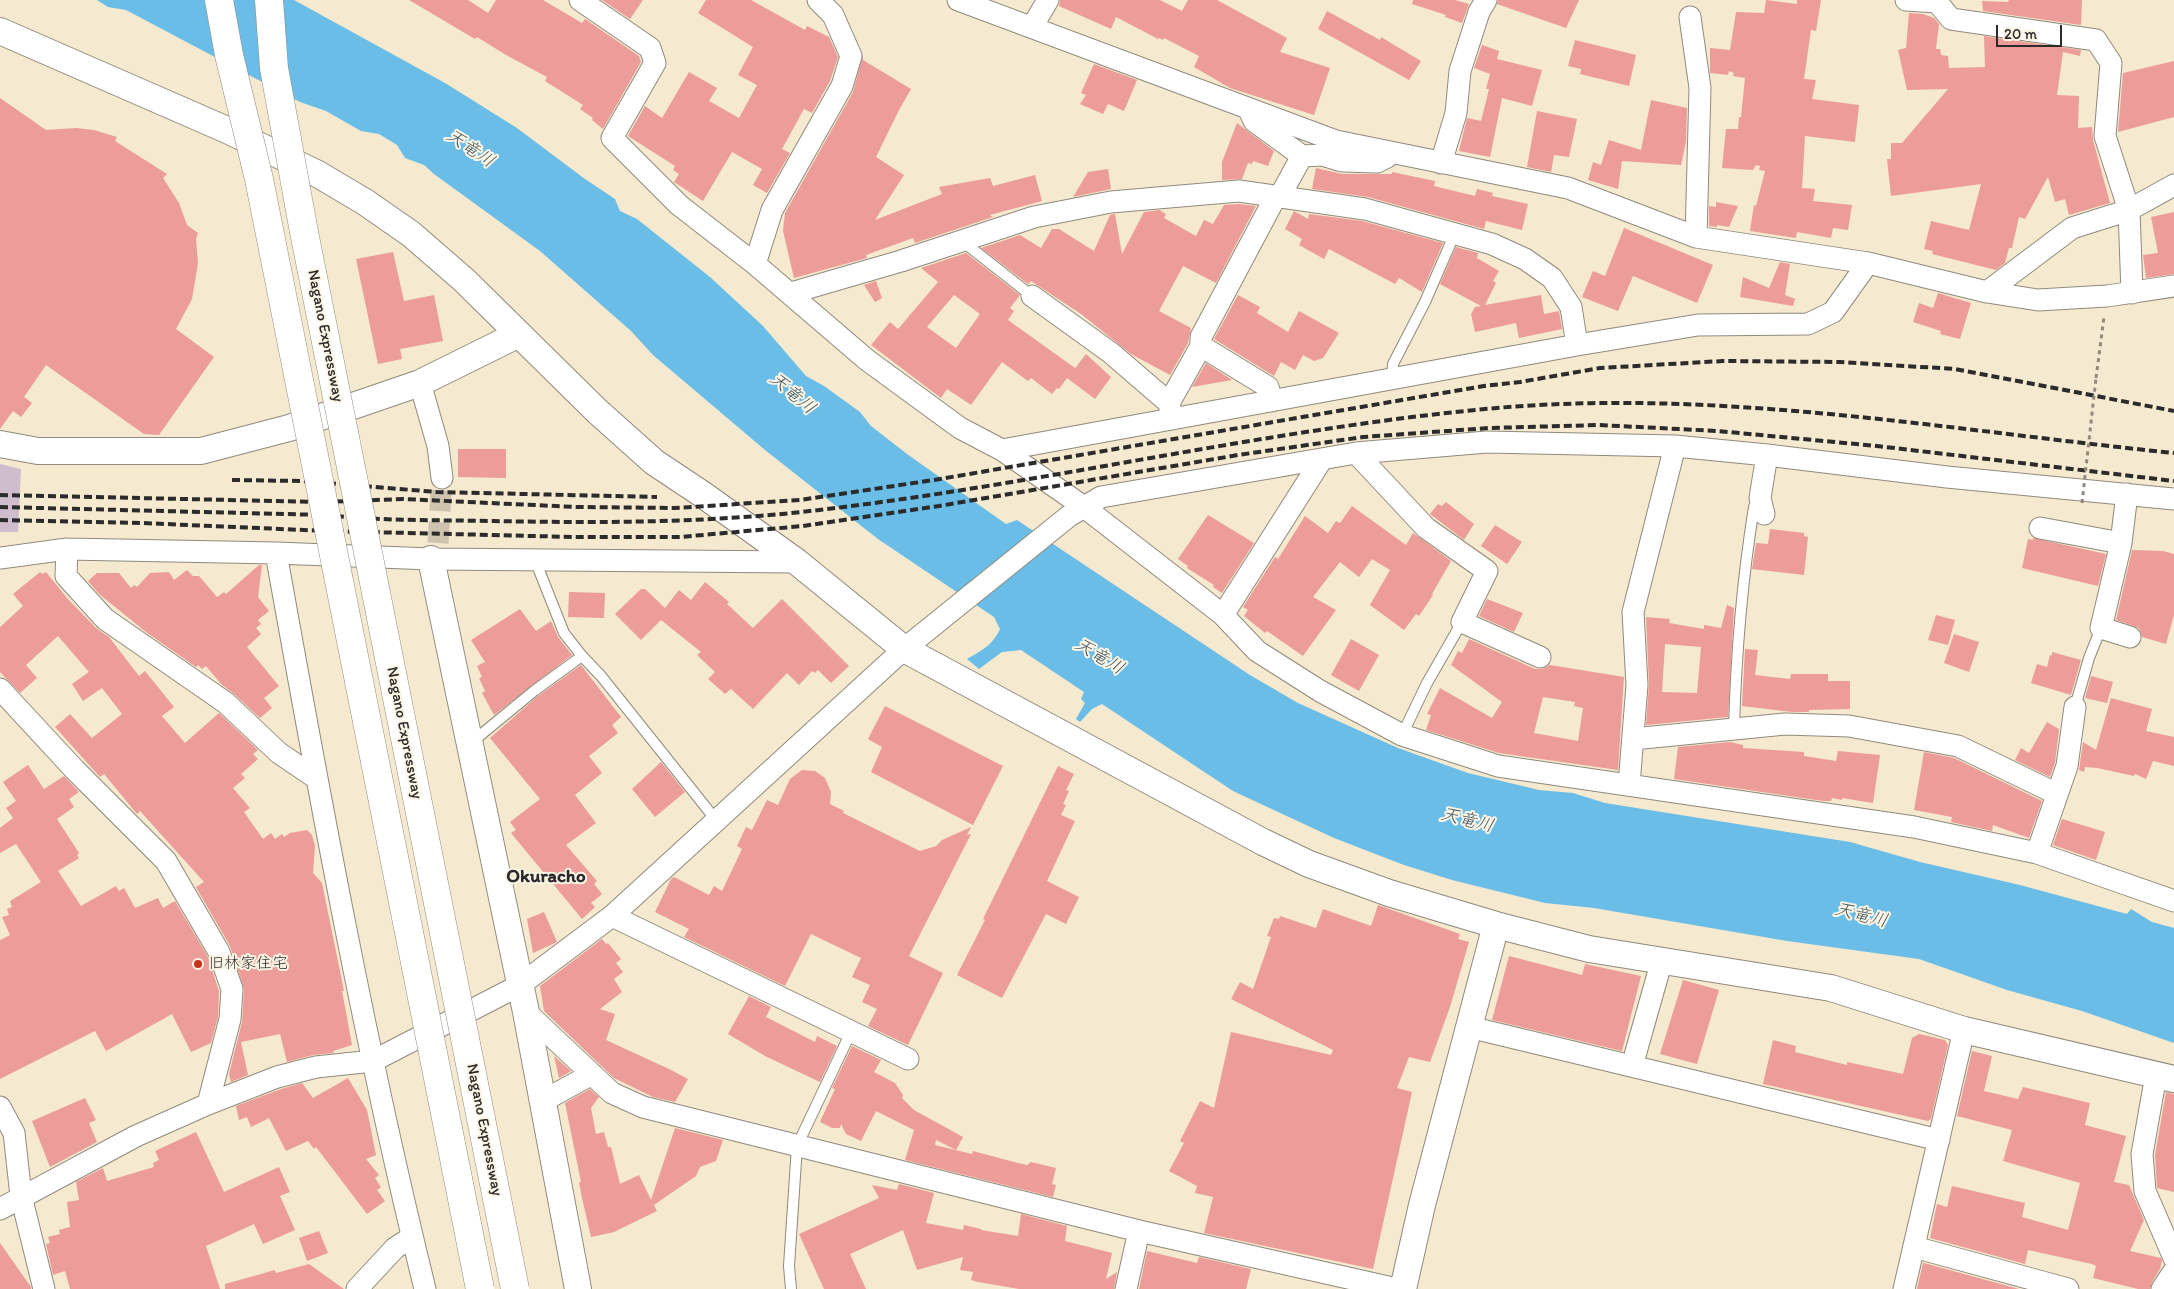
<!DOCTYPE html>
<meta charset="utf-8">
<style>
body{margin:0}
#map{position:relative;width:2174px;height:1289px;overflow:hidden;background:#f5e9cf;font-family:Itim,sans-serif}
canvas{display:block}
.scale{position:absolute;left:1996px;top:25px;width:66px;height:22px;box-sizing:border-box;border:2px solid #2b2b2b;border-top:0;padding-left:6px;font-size:15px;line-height:18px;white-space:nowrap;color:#2b2b2b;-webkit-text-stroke:4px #fcf5e5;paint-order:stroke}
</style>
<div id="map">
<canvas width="2174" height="1289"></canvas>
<div class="scale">20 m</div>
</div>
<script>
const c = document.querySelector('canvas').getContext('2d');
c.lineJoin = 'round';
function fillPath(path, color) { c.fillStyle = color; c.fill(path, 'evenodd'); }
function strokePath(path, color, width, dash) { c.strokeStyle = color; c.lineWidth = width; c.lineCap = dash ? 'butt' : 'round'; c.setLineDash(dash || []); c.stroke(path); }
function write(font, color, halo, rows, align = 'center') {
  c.font = font + ' Itim,"Klee One",sans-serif'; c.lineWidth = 4; c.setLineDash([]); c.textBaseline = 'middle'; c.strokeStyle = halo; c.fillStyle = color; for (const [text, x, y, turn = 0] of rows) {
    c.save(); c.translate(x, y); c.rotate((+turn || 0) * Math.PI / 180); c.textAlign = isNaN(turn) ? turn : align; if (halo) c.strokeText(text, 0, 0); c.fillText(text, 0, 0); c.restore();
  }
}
const industrial = new Path2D(`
 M0,464L21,469L18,532H0Z`);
const water = new Path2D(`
 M97,0H294L445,83L517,128L585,179L615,199L620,211L637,219L710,277L763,326L806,376L824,386L860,412L871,426L907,454L1006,524L1017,520L1250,675L1298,703L1398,748L1468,773L1539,790L1573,793L1605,803L1850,842L1920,862L2020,885L2127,914L2131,909L2152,922L2174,928V1043L2082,1011L2007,990L1919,959L1787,941L1594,908L1545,903L1452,880L1404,865L1334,838L1233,791L1102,704L1092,709L1080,722L1076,719L1085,703L1081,699L1084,692L1021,650L1002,652L979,669L967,659C981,651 993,645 1000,629L994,617L878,539L765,450L653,355L631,331L540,251L434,174L424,165L405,158L397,145L379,134L361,131L326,111L300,102L126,10L108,7Z`);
const building = new Path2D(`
 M409,0H468L488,13L496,0H543L582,23L585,19L639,56L641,62L603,129L592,120L593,118L580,109L583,105L545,81L547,77L506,55L477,37L475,39Z
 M602,0H643L630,19Z
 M706,0H751L805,30L807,26L829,37L838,57L830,81L812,113L804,109L782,149L790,153L767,193L753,185L762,169L732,152L703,201L674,182L679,174L673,170L675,166L628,136L645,106L662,118L689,72L717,88L709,101L739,118L757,85L738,75L753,47L698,13Z
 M1060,0H1160L1182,11L1188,0H1217L1287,38L1280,52L1330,68L1314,115L1230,88L1194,67L1199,56L1164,38L1163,40L1159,38L1158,39L1116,17L1111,29L1059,6Z
 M1413,0H1455L1469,4L1462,23L1445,17L1446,15L1412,4Z
 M1498,0H1579L1566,28L1497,4Z
 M1766,0L1797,4V0H1821L1816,31L1811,30L1804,79L1816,80L1812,99L1859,105L1855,142L1805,136L1802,188L1815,189L1813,201L1852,205L1848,230L1833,228L1831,238L1797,232L1796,238L1750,231L1754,205L1756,206L1765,171L1759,170L1760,166L1756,165L1753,170L1722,168L1726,129H1738L1739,117H1741L1745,78L1733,76L1734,73L1729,71L1728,75L1710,73V48L1730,50L1736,12L1764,13Z
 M2009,0H2082L2081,25L1983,11L1982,1L2008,2Z
 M1327,11L1380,40L1381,37L1421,61L1409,80L1318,29Z
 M1909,13L1923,14L1934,18L1939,24L1936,49H1940L1941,55L1948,56L1949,68L1985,67L1984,36L2081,50L2080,56L2063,52L2057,95L2079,96L2078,128L2092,127L2093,140L2110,203L2069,215L2065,199L2055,202L2048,177L2025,219L2019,217L2012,248H2009L2005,263L1996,270L1932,254L1933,251L1924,249L1931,221L1969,230L1981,184L1891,196L1887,159H1891V143H1902L1948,89L1907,90L1898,50L1906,48Z
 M1575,40L1636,55L1629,86L1580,74L1581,69L1568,66Z
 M1482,45L1499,51L1497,59L1542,70L1532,106L1502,98L1490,157L1459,151L1467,118L1481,121L1489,89H1486L1490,74L1474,68Z
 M863,54V60L911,89L899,110L876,157L904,175L875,220L942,194L939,187L990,178L993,186L1035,175L1042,201L990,215L993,217L915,243L913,238L866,255L867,258L794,278L783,231L785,213L853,92Z
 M2174,61V117L2118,132L2123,73Z
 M1094,64L1137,80L1124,111L1108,104L1103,114L1080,104L1086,95L1081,93Z
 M0,98L46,130L76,128L94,130L117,137L115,141L167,174L163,178L179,203L187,225L198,233L196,239L198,263L192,299L176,329L214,357L159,435L144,434L46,365L24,397L32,403L21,417L13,411L0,429Z
 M1651,100L1687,108L1686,142L1681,165L1622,161L1618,189L1588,180L1593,162L1601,165L1609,140L1641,150Z
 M1537,111L1577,119L1569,157L1554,155L1551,172L1527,167Z
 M1237,123L1274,151L1268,166L1253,161L1252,164L1248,163L1242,179L1222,180V162Z
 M1316,168L1342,174H1392V172L1435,181L1434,186L1475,196L1477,189L1493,193L1492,196L1528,204L1522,230L1486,221L1484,229L1368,197L1312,189Z
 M1108,169L1111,189L1073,197L1088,172Z
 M1716,202L1738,206L1729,227L1717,225V227L1709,226V206L1716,207Z
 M1239,204L1256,206L1216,283L1183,266L1159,311L1191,328L1188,343L1170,375L1131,354L1081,314L1031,281L1028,284L981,248L1020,235L1041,248L1052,229H1059L1094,251L1110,215L1115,214L1122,254L1144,212L1159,210L1166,214L1164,218L1196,236L1204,220L1213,224L1224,205Z
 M1294,211L1308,219L1309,214L1362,221L1443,243L1422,292L1399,278L1395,284L1329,249L1324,259L1299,245L1302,239L1285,229Z
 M2174,212V274L2146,278L2143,255L2158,253L2151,217Z
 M1624,228L1713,265L1697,303L1633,276L1618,311L1582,297L1593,271L1605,276Z
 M1456,247L1478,253L1477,258L1499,271L1493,281L1496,283L1485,305L1541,295L1544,314L1559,311L1562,329L1519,338L1516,323L1475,332L1471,314L1475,307L1481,306L1440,284Z
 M393,252L404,301L434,295L443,341L400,349L402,359L378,364L356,259Z
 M966,253L1020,295L1010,308L1014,311L1008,320L1075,368L1073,371L1086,354L1111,377L1095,399L1067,378L1059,389L1057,388L1052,394L1031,378L1028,381L1002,362L971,405L947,389L941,398L871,345L890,322L898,329L938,282L921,268ZM954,295L980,314L956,348L927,327Z
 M1780,262L1790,264L1785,295L1795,299L1793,306L1740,297L1743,277L1769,288Z
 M876,281L882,298L875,302L864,285Z
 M1938,293L1971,303L1960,339L1940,334L1941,331L1913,322L1919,303L1933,308Z
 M1238,295L1260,307L1257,313L1288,332L1299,311L1339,333L1323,358L1314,361L1303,355L1295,370L1281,362L1274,376L1214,339Z
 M1206,363L1232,380L1192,387Z
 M458,449H506V478L458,477Z
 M1446,502L1474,524L1464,540L1430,514L1438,504L1442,506Z
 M1352,506L1406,545L1413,533L1451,561L1432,594L1433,595L1419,616L1416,614L1404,630L1370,605L1390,570L1372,559L1359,577L1340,562L1313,597L1336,610L1303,656L1267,631L1265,633L1244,616L1248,610L1243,607L1275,557L1278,559L1305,516L1328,533L1336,521L1340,523Z
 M1208,515L1254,543L1222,593L1213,587L1214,585L1187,568L1188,566L1178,559Z
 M1495,525L1522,542L1507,564L1481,546Z
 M1770,529L1804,533V536L1808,537L1804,575L1752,569L1756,543L1768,544Z
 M2033,538L2106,554L2098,586L2022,568L2028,539L2033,540Z
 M2132,550L2163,551L2174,554V615L2166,644L2142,637L2139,628L2116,620Z
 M259,565H262L258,597L269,611L258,620L261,624L256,628L261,634L247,647L279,686L264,698L272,708L260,718L234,694L221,684L206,666L202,669L198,665L196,667L146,632L99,594L88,581L97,573H119L131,588L134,585L137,587L150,573L169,572L174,580L187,570L193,576H199L217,597L224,592L226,594Z
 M40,572L42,574L46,572L67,598L96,628L109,637L139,676L145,671L174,707L162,716L185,743L219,713L258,750L253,754L258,759L241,774L245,778L233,788L250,808L244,812L263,839L271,833L275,839L282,834L284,837L290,833L307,830L312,835L315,846L313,873L322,883L344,991H342L352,1045L333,1051L334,1053L313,1055L287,1062L280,1034L241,1042L248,1075L231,1082L229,1074L242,1022L244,989L230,946L197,889L196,887L204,882L140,811L137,814L104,774L100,777L55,727L70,714L92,738L122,714L102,688L83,701L72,684L89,672L58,636L26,665L37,678L20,693L0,672V627L23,606L13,594Z
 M705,582L729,602L727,604L753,628L782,599L849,666L831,683L818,670L815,673L812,671L799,685L787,673L753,709L731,689L725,694L708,679L715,672L697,655L701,652L661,620L641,640L615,614L641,589H645L665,608L679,590L691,600Z
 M569,592L605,593L604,618L568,617Z
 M1487,599L1523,613L1514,632L1479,616Z
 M1727,605L1734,608L1728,717L1646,725L1649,684L1646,617L1670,619L1669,623L1704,629V625L1721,628ZM1665,644L1701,647L1697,693L1662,692Z
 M520,609L536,631L551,621L558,637L572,655L494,715L482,693L485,691L479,678L482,677L477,666L485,662L471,640Z
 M1936,615L1955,620L1948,645L1928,640Z
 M1954,634L1979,642L1969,672L1944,663Z
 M1351,639L1379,655L1359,691L1331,675Z
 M1469,639L1535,669H1542L1550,665L1624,677L1618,770L1499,753L1426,730L1431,715L1427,714L1440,688L1492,718L1502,702L1451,665L1458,651L1462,653ZM1543,697L1575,702L1574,706L1583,708L1578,741L1534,733Z
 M1745,649L1758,650L1755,675L1790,679L1791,674H1828V681H1850V709L1809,710V712H1792L1742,706Z
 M2052,652L2081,660L2071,695L2031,683L2037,664L2047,667L2050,655L2052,656Z
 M581,665L621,717L612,725L618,733L589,756L602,773L575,795L596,823L566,845L597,881L594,884L602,894L591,903L595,907L582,919L511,833L516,830L510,822L540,799L490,738L538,696Z
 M2091,676L2113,682L2107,703L2085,698Z
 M2111,698L2152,709L2146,731L2174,737V766L2153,761L2146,779L2135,774L2134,776L2097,768L2085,767L2084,772L2079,770L2083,742L2096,750Z
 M885,706L1003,766L973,825L871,772L882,747L868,739Z
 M2047,722L2059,729L2055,763L2050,777L2015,760L2021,748L2029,753Z
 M1730,742L1743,745V748L1804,752V756L1836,761L1838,751L1880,755L1873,803L1842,798V800L1832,798L1831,801H1823L1674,779L1678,747Z
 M1924,752L1954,758L2042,801L2029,838L1993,825L1992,831L1951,822L1952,817L1914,810Z
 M661,762L685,792L655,817L632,789Z
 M28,765L44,789L64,776L79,792L69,799L74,807L57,819L79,853L77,855L79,858L58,871L81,906L116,886L119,891L124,888L135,908L158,898L163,908L175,901L208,957L219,991L218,1017L211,1043L191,1052L172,1014L106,1051L95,1031L0,1079V940L10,935L2,917L9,915L7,909L12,907L10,901L41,882L16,844L0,853V828L13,818L6,808L16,801L3,782Z
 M1058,766L1074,774L1066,790L1069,791L1063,804L1066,805L1061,815L1075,821L1047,881L1079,897L1066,924L1046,914L1002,998L957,975L985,920L983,919Z
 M802,770L815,771L825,778L831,792L830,804L844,811L843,813L920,851L936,846L942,840L971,827L967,835L971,834L909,956L943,973L908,1045L868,1026L877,1009L862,1002L870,985L852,977L861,958L811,934L785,986L684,937L689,929L655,912L671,879L674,877L709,895L714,886L722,891L742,849L737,846L746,827L752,830L767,800L778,805L790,779Z
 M2062,819L2105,832L2096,860L2053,845Z
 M1378,905L1460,934L1458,939L1469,942L1450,1007L1430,1062L1409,1057L1397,1088L1412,1092L1373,1269L1204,1233L1213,1197L1195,1193L1197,1186L1169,1171L1184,1143L1180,1141L1200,1101L1214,1108L1231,1032L1331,1055L1333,1050L1231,999L1240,982L1253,989L1271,937L1267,936L1274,918L1279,919L1280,916L1316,928L1323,909L1371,926Z
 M544,912L557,942L533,953L527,919Z
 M602,939L606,944L608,943L621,959L616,963L623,972L614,979L622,992L600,1009L615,1014L606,1040L669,1069L688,1079L675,1102L653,1097L614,1078L544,1011L540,986Z
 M1509,956L1582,975L1585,964L1641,976L1622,1051L1492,1020Z
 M1683,980L1719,990L1697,1064L1660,1054Z
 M749,996L771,1007L766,1017L815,1042L817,1036L837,1046L820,1082L765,1056L728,1034Z
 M1919,1034L1945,1040L1948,1045L1931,1119L1928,1121L1763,1084L1773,1040L1796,1046L1795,1052L1847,1065V1062L1903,1074L1912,1038Z
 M852,1046L881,1060L874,1072L895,1083L903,1095L902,1098L914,1110L963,1137L956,1150L936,1140L935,1145L972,1154L973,1151L1018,1163L1027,1165L1031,1162L1056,1168L1052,1184L1056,1185L1053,1197L905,1160L914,1130L876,1111L861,1141L846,1134L841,1124L840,1128H832L820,1122L835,1089L832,1088Z
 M1972,1051L1992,1056L1984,1091L2018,1099L2023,1087L2090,1103L2085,1125L2126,1136L2114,1182L2129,1185L2144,1220L2130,1251L2161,1258L2162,1261L2160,1269L2152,1282L2150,1289H2138L2093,1278L2096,1266L2092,1264L2028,1250L2025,1264L1930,1238L1937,1204L1947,1207L1952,1186L2025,1203L2022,1217L2068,1230L2080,1183L2003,1161L2012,1130L1957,1116Z
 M554,1056L571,1071L559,1078Z
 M348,1078L367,1110L376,1155L366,1159L379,1175L375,1178L381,1187L377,1190L385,1201L367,1214L316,1147L314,1149L308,1141L286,1151L269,1118L251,1127L247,1117L239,1120L236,1106L281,1089L302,1083L313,1098Z
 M590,1089L599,1097L591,1108L596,1134L604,1132L608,1147H611L620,1184L639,1175L651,1200L675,1128L723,1140L716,1161L700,1167L696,1176L654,1205L657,1211L614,1232L591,1237L582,1198L579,1182H581L565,1103Z
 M2166,1092L2174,1094V1192L2157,1188L2155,1155Z
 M85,1098L96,1120L89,1123L97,1142L50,1167L32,1121Z
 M196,1132L224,1192L279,1167L290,1192L280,1196L295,1230L263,1244L254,1224L206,1246L220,1289H70L65,1271L53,1275L46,1244L50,1243L48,1237L60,1234L59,1230L70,1227L67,1202L79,1200L76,1182L103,1168L107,1181L154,1167L153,1163L159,1160L155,1151Z
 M899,1184L934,1193L926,1223L963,1230L964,1225L981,1229V1230L1018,1236L1021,1214L1067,1226L1065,1241L1112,1253L1106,1279L1117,1272L1114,1289H1019L978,1282L971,1280L973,1272L960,1270L963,1257L917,1270L903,1230L850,1254L866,1289H824L799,1234L879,1198L872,1185L897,1190Z
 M319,1231L328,1253L307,1261L299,1238Z
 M0,1243L31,1287V1289H0Z
 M1147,1251L1197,1263L1199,1257L1251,1269L1246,1289H1139Z
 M1923,1263H1924L2019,1289H1917Z
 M309,1264L344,1289H225V1284L275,1270L276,1273Z`);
const minorTunnel = new Path2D(`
 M438,543L442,478`);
const path = new Path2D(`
 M2096,378L2104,317`);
const service = new Path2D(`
 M962,241L1032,296
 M1392,380L1393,364L1425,302L1455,233
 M535,560L564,633L582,656L601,676L716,820
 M2075,707L2089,658L2101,628
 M1734,729C1736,655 1742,581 1754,507L1757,502
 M1402,735L1427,683L1462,622
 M472,742L534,691L582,656
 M791,1289L789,1266L797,1146L851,1032`);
const minor = new Path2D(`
 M580,0L650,48L655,63L612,138L679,205L755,264
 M818,0L833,15L851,56L842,86L772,210L755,264L867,360L960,428L1002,450L1084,507L1223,615L1257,651L1320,691L1402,735L1498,766L1914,827L2037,853L2174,901
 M958,0L1336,141L1568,188L1696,237L1868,263L1987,292L2038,300L2107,296L2174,286
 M1906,0L1937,2L1951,19L2096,40L2111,63L2105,136L2129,210L2132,293
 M1690,17L1700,88L1696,237
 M1032,27L1048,0
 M1249,110L1254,121L1302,156L1280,196
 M1302,156L1322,155L1342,161L1377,162L1387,157
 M1441,163L1456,113L1460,71L1479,12L1486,0
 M1987,292L2072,228L2129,210L2174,185
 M791,293L901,261L1034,217L1111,202L1239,191L1365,209L1492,244L1525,259L1552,278L1571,307L1577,345
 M1032,296L1111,353L1169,403
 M1201,346V337L1276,196
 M420,383L438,446L442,478
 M1172,419L1169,403L1201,346L1268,387L1272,401
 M1002,450L1577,345L1698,325L1808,324L1833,312L1868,263
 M1356,453L1426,528L1487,571L1462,622L1540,657
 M2127,494L2121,543L2101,628L2130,637
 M1764,514L1760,498L1767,455
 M2040,528L2121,543
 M67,549L66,576L105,619L226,703L279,753L316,778
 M276,553C320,799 365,1046 425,1289
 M0,558L67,549L276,553L431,559L797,562
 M1223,615L1322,459
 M0,689L75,770L166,861L219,952L232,989L230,1019L208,1104
 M1633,739L1785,724L1849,726L1958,746L2057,794
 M1629,785L1637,685L1633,612L1675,446
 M2037,853L2067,766L2075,707
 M612,916L908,1059
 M526,1012L612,1093L643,1107L1139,1231L1397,1289
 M1469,1027L1939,1140
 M1632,1066L1662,960
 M2156,1075L2142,1154L2145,1191L2174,1258
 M543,1101L592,1074
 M0,1107L14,1133L21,1196L44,1289
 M0,1209L136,1136L208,1104L277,1077L316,1067L373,1061L520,985L612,916L904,649L1069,516L1101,497L1356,453L1487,442L1675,446L1767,455L1947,477L2174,499
 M1914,1247L2068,1289
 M357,1289L395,1248L412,1237
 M1126,1289L1139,1231
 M1904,1289L1964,1030
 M2162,1289L2174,1271`);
const tertiary = new Path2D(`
 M0,31L227,130L316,173L365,202L411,234L464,280L597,411L654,462L702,494L797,562L904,649L1263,842L1309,864L1389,893L1496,925L1589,949L1831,988L1964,1030L2174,1079
 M0,444L38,451H201L289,428L420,383L519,334
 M431,559L526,1012L578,1289
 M1403,1289L1422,1205L1496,925`);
const rail = new Path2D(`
 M232,480L301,481L437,492L657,497
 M0,495L322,502L403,499L577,507L675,508L800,500L934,480L1484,386L1520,382L1600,368L1723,361L1840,362L1955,369L2174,411
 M0,507L325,515C381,521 437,520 493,521C596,523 698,523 801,512C1030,487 1255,431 1485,409C1715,387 1946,430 2174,453
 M0,520L142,523L327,531L574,537H680L803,526L939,506L1238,455L1363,437L1489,428L1599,425L1718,431L1877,446L2174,481`);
const pathBridge = new Path2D(`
 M2082,503L2096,378`);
const motorwayBridge = new Path2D(`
 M219,0L229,55L259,179L480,1289
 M269,0L274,68L304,232L515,1289`);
const markers = [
 [198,964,5,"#c8321e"]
];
const streetNames = [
 ["Nagano Expressway",325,336,79],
 ["Nagano Expressway",404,733,79],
 ["Nagano Expressway",484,1130,79]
];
const poiNames = [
 ["旧林家住宅",208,964]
];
const waterNames = [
 ["天竜川",470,149,34],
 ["天竜川",792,394,40],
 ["天竜川",1099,657,31],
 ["天竜川",1467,821,14],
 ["天竜川",1861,916,14]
];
const quarterNames = [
 ["Okuracho",546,877]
];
fillPath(industrial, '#cfbdce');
fillPath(water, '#6abde6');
fillPath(building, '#ec9c99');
strokePath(minorTunnel, '#cdc3ae', 21, [21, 11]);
strokePath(service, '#908a7d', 12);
strokePath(minor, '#908a7d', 23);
strokePath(tertiary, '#908a7d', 28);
strokePath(path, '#908a7d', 3, [4, 4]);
strokePath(service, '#fff', 10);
strokePath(minor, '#fff', 21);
strokePath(tertiary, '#fff', 26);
strokePath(rail, '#2b2b2b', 4, [8, 4]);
strokePath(motorwayBridge, '#908a7d', 29, []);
strokePath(pathBridge, '#908a7d', 3, [4, 4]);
strokePath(motorwayBridge, '#fff', 28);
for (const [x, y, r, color] of markers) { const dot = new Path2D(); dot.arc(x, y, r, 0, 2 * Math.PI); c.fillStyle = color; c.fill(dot); strokePath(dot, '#fcf5e5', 2); }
write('16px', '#2b2b2b', '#fcf5e5', streetNames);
write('16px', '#2b2b2b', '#fcf5e5', poiNames, 'left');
write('italic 18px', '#3e5763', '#fcf5e5', waterNames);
write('bold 19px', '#2b2b2b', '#fcf5e5', quarterNames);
</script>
